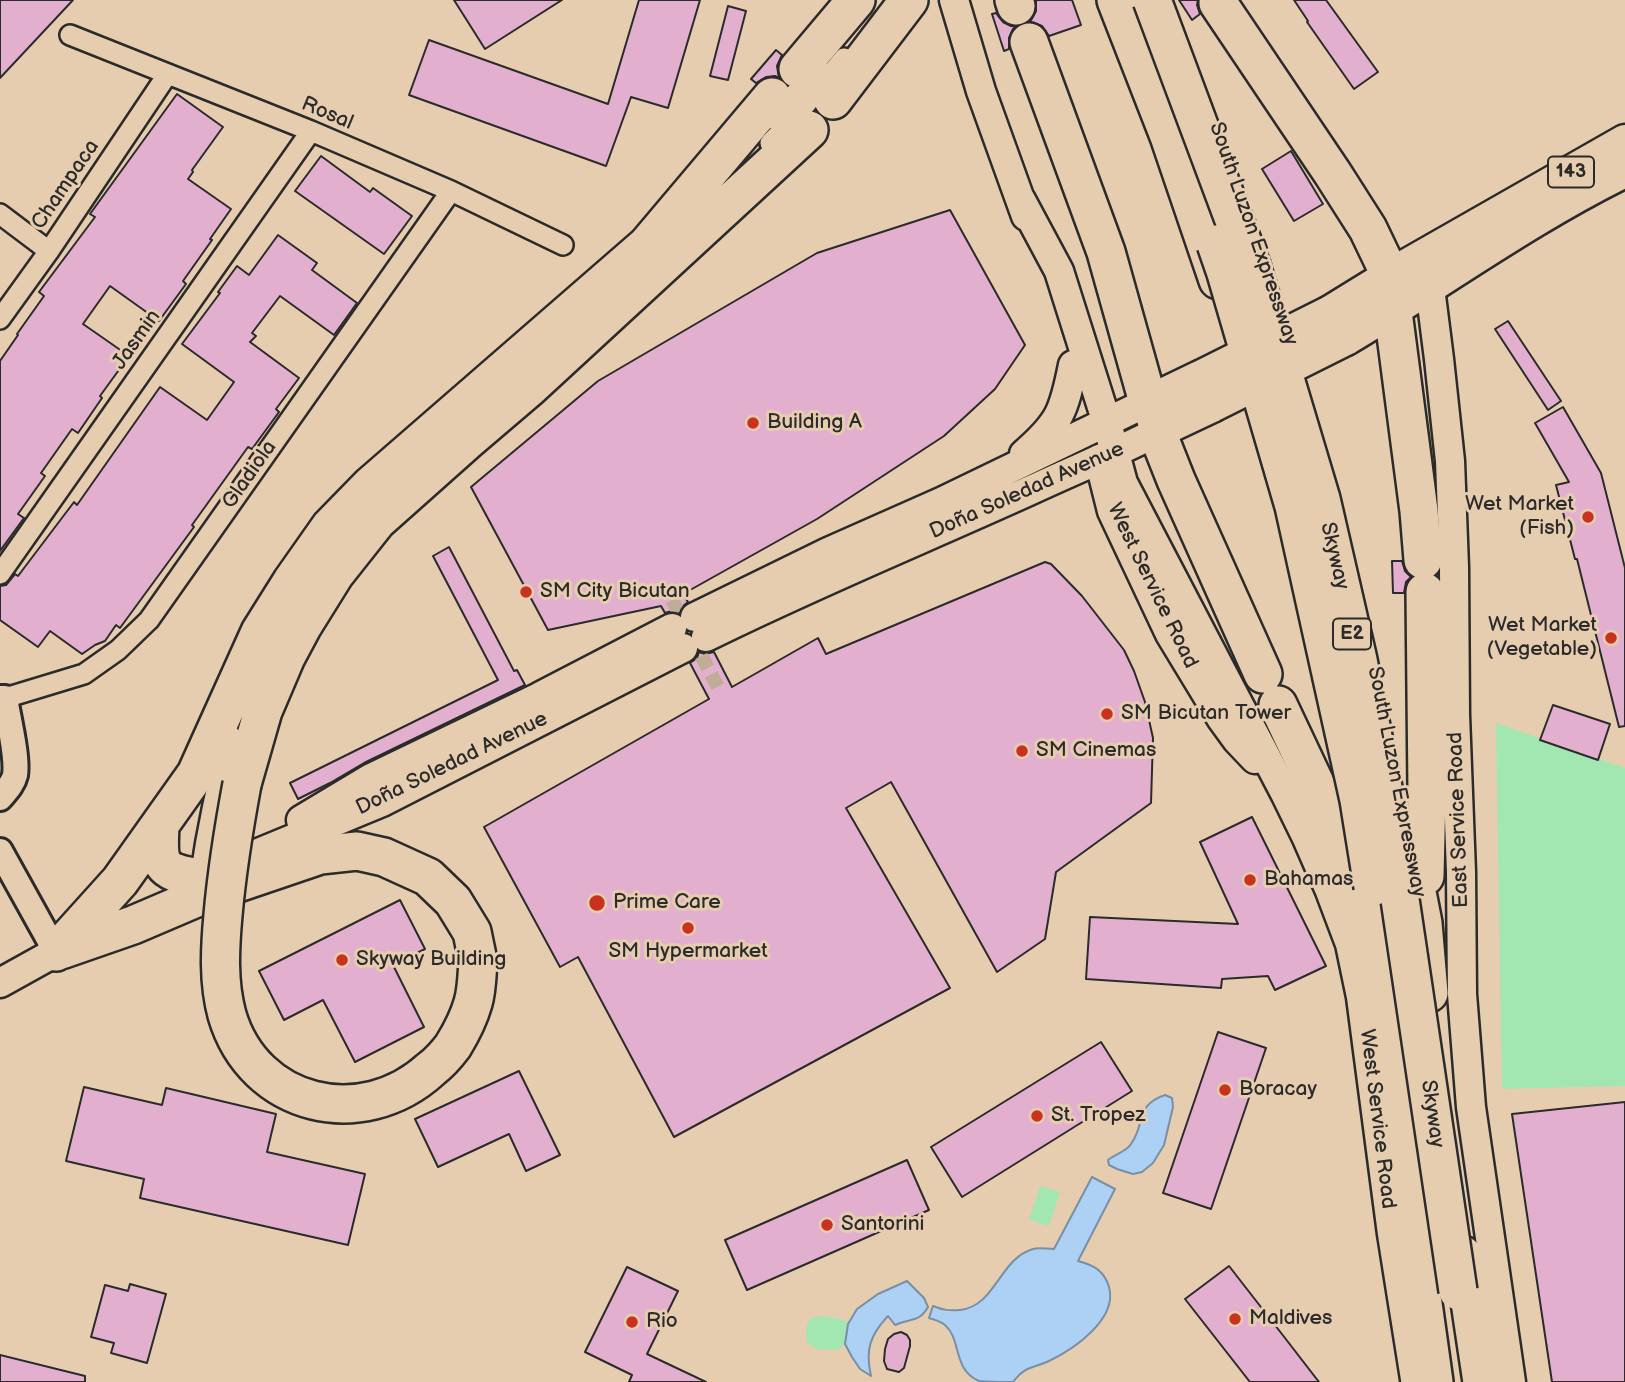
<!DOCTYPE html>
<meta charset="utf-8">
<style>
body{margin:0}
canvas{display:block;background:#e7cdaf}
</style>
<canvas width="1625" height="1382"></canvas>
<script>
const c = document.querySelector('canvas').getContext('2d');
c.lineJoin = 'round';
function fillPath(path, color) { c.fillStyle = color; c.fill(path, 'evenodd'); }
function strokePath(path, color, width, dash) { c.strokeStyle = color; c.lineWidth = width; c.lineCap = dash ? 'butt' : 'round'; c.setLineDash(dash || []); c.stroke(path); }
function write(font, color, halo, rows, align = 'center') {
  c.font = font + ' "Balsamiq Sans",sans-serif'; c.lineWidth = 6; c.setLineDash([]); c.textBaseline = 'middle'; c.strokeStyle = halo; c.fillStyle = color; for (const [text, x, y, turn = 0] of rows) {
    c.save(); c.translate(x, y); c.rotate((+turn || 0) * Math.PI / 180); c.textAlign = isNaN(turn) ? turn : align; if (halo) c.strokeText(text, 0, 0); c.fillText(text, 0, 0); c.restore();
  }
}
const green = new Path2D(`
 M1496,723L1625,768V1086L1502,1089Z
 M1040,1186L1060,1192L1049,1226L1029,1220Z
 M824,1316L844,1320L848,1324L845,1344L837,1350L816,1349L807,1342C806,1333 805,1325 811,1318Z`);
const water = new Path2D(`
 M1165,1095L1172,1098L1173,1107L1164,1145L1153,1163L1142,1172L1133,1174L1117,1169L1109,1165L1108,1160C1115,1154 1126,1152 1131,1144C1146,1123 1135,1105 1165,1095Z
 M1092,1177L1115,1189L1078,1261C1093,1265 1104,1270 1109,1287C1118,1319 1074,1349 1049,1361C1032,1369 1026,1365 1013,1382C1003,1382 988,1382 979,1381C952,1369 962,1340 945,1325C940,1321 935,1320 929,1318L933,1306C943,1310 949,1311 960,1310C996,1306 999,1259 1033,1249C1039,1247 1047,1249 1054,1249Z
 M907,1281L924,1298L928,1307C919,1323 910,1318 895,1325L888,1316C870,1335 865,1350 871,1376L860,1369L852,1357L845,1344L848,1324L857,1309L878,1294Z`);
const building = new Path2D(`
 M0,0H73L0,78Z
 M454,0H562L485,49Z
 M639,0H700L668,108L631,97L606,166L409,95L429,40L608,104Z
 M1036,0H1072L1081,25L1049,36L1042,26L1030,22L1036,11Z
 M1179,0H1198L1197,5L1200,14L1192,20Z
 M1294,0H1326L1378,72L1354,89L1307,22L1308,21Z
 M728,6L746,11L728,80L710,76Z
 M996,13L1003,22L1011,26H1016L1013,29L1009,38V49L1004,51L992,14Z
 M776,50L782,55L777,66L779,78L775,76L766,77L756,83L751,79Z
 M177,94L223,127L192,170L193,172L188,179L231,209L210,239L212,240L183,281L186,284L159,321L110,286L83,324L129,356L100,396L102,398L78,433L72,429L41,473L45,476L18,514L24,518L0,551V361L18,335L17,334L44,296L39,292L95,217L90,214Z
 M1291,151L1323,204L1294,221L1262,169Z
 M321,156L370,192L373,188L412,216L384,254L295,191Z
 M950,210L1025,345L995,389L944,436L817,519L683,594L688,602L682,607L679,613L672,611L665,613L661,606L548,630L471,487L598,381L817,253Z
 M278,235L317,263L312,270L357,303L334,335L280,296L252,333L256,336L250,342L299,378L276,409L279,412L252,449L248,447L192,525L194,527L120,628L116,625L105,641L95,645L82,654L50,631L38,647L0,620V586L6,585L15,574L18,576L74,502L77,505L160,387L207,420L234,382L182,344L220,293L218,292L237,266L249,275Z
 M1508,321L1561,401L1548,410L1495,329Z
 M1563,407L1601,473L1625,568V726L1619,727L1577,559H1575L1556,485L1569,482L1535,423Z
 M449,547L514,671L517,670L525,685L364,763L330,783L298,799L290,783L498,680L433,556Z
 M1392,561H1402L1405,571L1411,577L1406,582L1404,593H1393Z
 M1045,562L1051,564L1082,596L1124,650L1134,671L1145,702L1153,738L1151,803L1056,872L1045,939L997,972L891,782L846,808L950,988L674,1137L578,957L560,967L484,827L709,699L690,663L697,658L699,652L705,654L714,652L732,687L818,638L826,654Z
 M1553,705L1610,724L1598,760L1540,740Z
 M1252,817L1326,966L1275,990L1268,976L1222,979L1221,988L1086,979L1090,917L1238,924L1200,842Z
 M400,900L425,949L393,965L424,1027L355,1062L323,1000L284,1020L259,971Z
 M1218,1032L1266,1048L1211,1209L1163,1193Z
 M1101,1042L1132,1091L962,1197L931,1147Z
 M519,1071L560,1155L526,1171L509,1134L438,1167L415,1119Z
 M84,1087L162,1105L166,1088L276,1114L267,1152L365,1174L348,1245L140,1198L144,1179L66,1161Z
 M1625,1102V1382H1552L1512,1114Z
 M907,1160L929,1210L747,1290L725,1240Z
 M1229,1266L1285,1338L1319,1382H1250L1185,1299Z
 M627,1267L678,1291L647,1354L706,1382H629L632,1375L585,1352Z
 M130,1284L166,1294L147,1363L111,1353L114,1343L91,1337L105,1285L128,1291Z
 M901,1332L907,1335L910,1340V1346L904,1368L899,1372L887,1369L884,1361L885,1349L888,1339L894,1334Z
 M0,1355L85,1376V1382H0Z`);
const pedestrianTunnel = new Path2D(`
 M672,600L721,693`);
const minor = new Path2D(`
 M70,35L311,131L451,191L563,245
 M772,119L818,68
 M770,143L797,115L844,58
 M0,214L49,251
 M0,319L49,251L167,75
 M0,574L311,131
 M5,698L84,674L118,650L149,620L451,191
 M203,883L200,878C207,829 217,782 230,735`);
const tertiary = new Path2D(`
 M0,698H5C8,717 18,757 15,775C13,784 6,791 0,798
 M0,851L56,952`);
const secondary = new Path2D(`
 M954,0L981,91L1026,216
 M1021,200L1059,271L1107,423L1123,483L1286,795L1306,836L1330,891L1350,944L1361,997L1392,1234L1415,1379
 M1425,266L1430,288L1439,359L1450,461L1454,567L1455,715L1461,872L1462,994L1471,1107L1511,1382
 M1024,454C1060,423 1064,411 1073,365
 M1099,459L1112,511L1170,634L1221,718L1237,740L1255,759
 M695,617L828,552L941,502L1148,402
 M706,637C813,584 923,539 1031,490C1074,470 1116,453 1157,432
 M301,820L371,778L539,697L672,628
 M215,871L382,802L683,648
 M0,983L72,943`);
const primary = new Path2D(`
 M1330,312L1390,275L1625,141
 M1346,339C1439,284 1527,219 1625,171
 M1200,377L1148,402L1157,432L1212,406`);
const motorway = new Path2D(`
 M1014,0L1016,6
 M1116,0L1169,136L1218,280
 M1218,3L1333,174L1368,229L1390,275
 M1029,42L1106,252L1148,402
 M798,69L856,0
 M833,100L909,0
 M1393,312L1419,511L1423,560
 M1157,432L1176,480L1263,674
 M1278,705L1345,847L1355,880
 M242,784L263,711L286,657L302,627L335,574L377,521L468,440L529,388L809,130
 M160,825C158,864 158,872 200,878
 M1408,846L1423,923L1429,993
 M1354,854L1387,1046L1434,1382
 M1425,876L1427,792L1425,592
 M61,950L133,925L208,893L320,855L357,851L384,857L428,877L453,901L472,932L478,961
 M56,952L120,881L196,774L260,632L292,581L330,527L371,485L647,245L772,97
 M1463,1255L1482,1382`);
const primaryBridge = new Path2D(`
 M1200,377L1330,312
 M1212,406L1346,339`);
const motorwayBridge = new Path2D(`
 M1152,0L1251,265L1321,499L1358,660L1385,798L1458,1291
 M1216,244L1226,273L1294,506L1359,800L1373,887
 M242,784C234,827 227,870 223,915C220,948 218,982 227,1015C254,1107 362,1132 431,1069C439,1063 447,1054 453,1046C461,1033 469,1017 473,1003C477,990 477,974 478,961`);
const markers = [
 [753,423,7,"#c8321e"],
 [1588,517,7,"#c8321e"],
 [526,592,7,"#c8321e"],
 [1611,638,7,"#c8321e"],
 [1107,714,7,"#c8321e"],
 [1022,751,7,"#c8321e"],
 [1250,880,7,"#c8321e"],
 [597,903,9,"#c8321e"],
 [688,928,7,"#c8321e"],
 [342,960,7,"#c8321e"],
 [1225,1090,7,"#c8321e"],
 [1037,1116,7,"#c8321e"],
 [827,1225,7,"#c8321e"],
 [1235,1319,7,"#c8321e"],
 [632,1322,7,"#c8321e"]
];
const shields = [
 [1571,172,46],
 [1352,634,38]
];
const shieldNames = [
 ["143",1571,172],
 ["E2",1352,634]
];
const streetNames = [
 ["Rosal",327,114,23],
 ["Champaca",66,185,-56],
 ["South Luzon Expressway",1253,234,71],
 ["Jasmin",137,340,-55],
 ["Gladiola",250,475,-55],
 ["Doña Soledad Avenue",1027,491,-24],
 ["Skyway",1334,556,77],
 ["West Service Road",1152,586,64],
 ["Doña Soledad Avenue",452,764,-26],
 ["South Luzon Expressway",1396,782,79],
 ["East Service Road",1459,820,-92],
 ["Skyway",1432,1114,82],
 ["West Service Road",1377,1119,83]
];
const poiNames = [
 ["Building A",767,423],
 ["Wet Market",1574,505,"right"],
 ["(Fish)",1574,529,"right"],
 ["SM City Bicutan",540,592],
 ["Wet Market",1597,626,"right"],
 ["(Vegetable)",1597,650,"right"],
 ["SM Bicutan Tower",1121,714],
 ["SM Cinemas",1036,751],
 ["Bahamas",1264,880],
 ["Prime Care",613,903],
 ["SM Hypermarket",688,952,"center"],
 ["Skyway Building",356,960],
 ["Boracay",1239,1090],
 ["St. Tropez",1051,1116],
 ["Santorini",841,1225],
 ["Maldives",1249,1319],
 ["Rio",646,1322]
];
fillPath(green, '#a2e6b1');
fillPath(water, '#add1f5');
strokePath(water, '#798fa4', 2);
fillPath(building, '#e2b0ce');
strokePath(building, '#2b2b2b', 2);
strokePath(pedestrianTunnel, '#c1ad95', 14, [14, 7]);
strokePath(minor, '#2b2b2b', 24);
strokePath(tertiary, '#2b2b2b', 30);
strokePath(secondary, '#2b2b2b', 33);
strokePath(primary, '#2b2b2b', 37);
strokePath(motorway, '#2b2b2b', 42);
strokePath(minor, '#e7cdaf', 19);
strokePath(tertiary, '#e7cdaf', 24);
strokePath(secondary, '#e7cdaf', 28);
strokePath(primary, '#e7cdaf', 32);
strokePath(motorway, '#e7cdaf', 37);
strokePath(primaryBridge, '#2b2b2b', 37, []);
strokePath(motorwayBridge, '#2b2b2b', 42, []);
strokePath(primaryBridge, '#e7cdaf', 32);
strokePath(motorwayBridge, '#e7cdaf', 37);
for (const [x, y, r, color] of markers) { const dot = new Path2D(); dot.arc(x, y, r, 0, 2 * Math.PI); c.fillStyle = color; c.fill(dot); strokePath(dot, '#e7cdaf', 2.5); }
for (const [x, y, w] of shields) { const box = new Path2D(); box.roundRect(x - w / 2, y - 15.5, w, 31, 5); c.fillStyle = '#e7cdaf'; c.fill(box); strokePath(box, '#2b2b2b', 2); }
write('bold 19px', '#2b2b2b', null, shieldNames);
write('21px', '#2b2b2b', '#e7cdaf', streetNames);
write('21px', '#2b2b2b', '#e7cdaf', poiNames, 'left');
</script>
